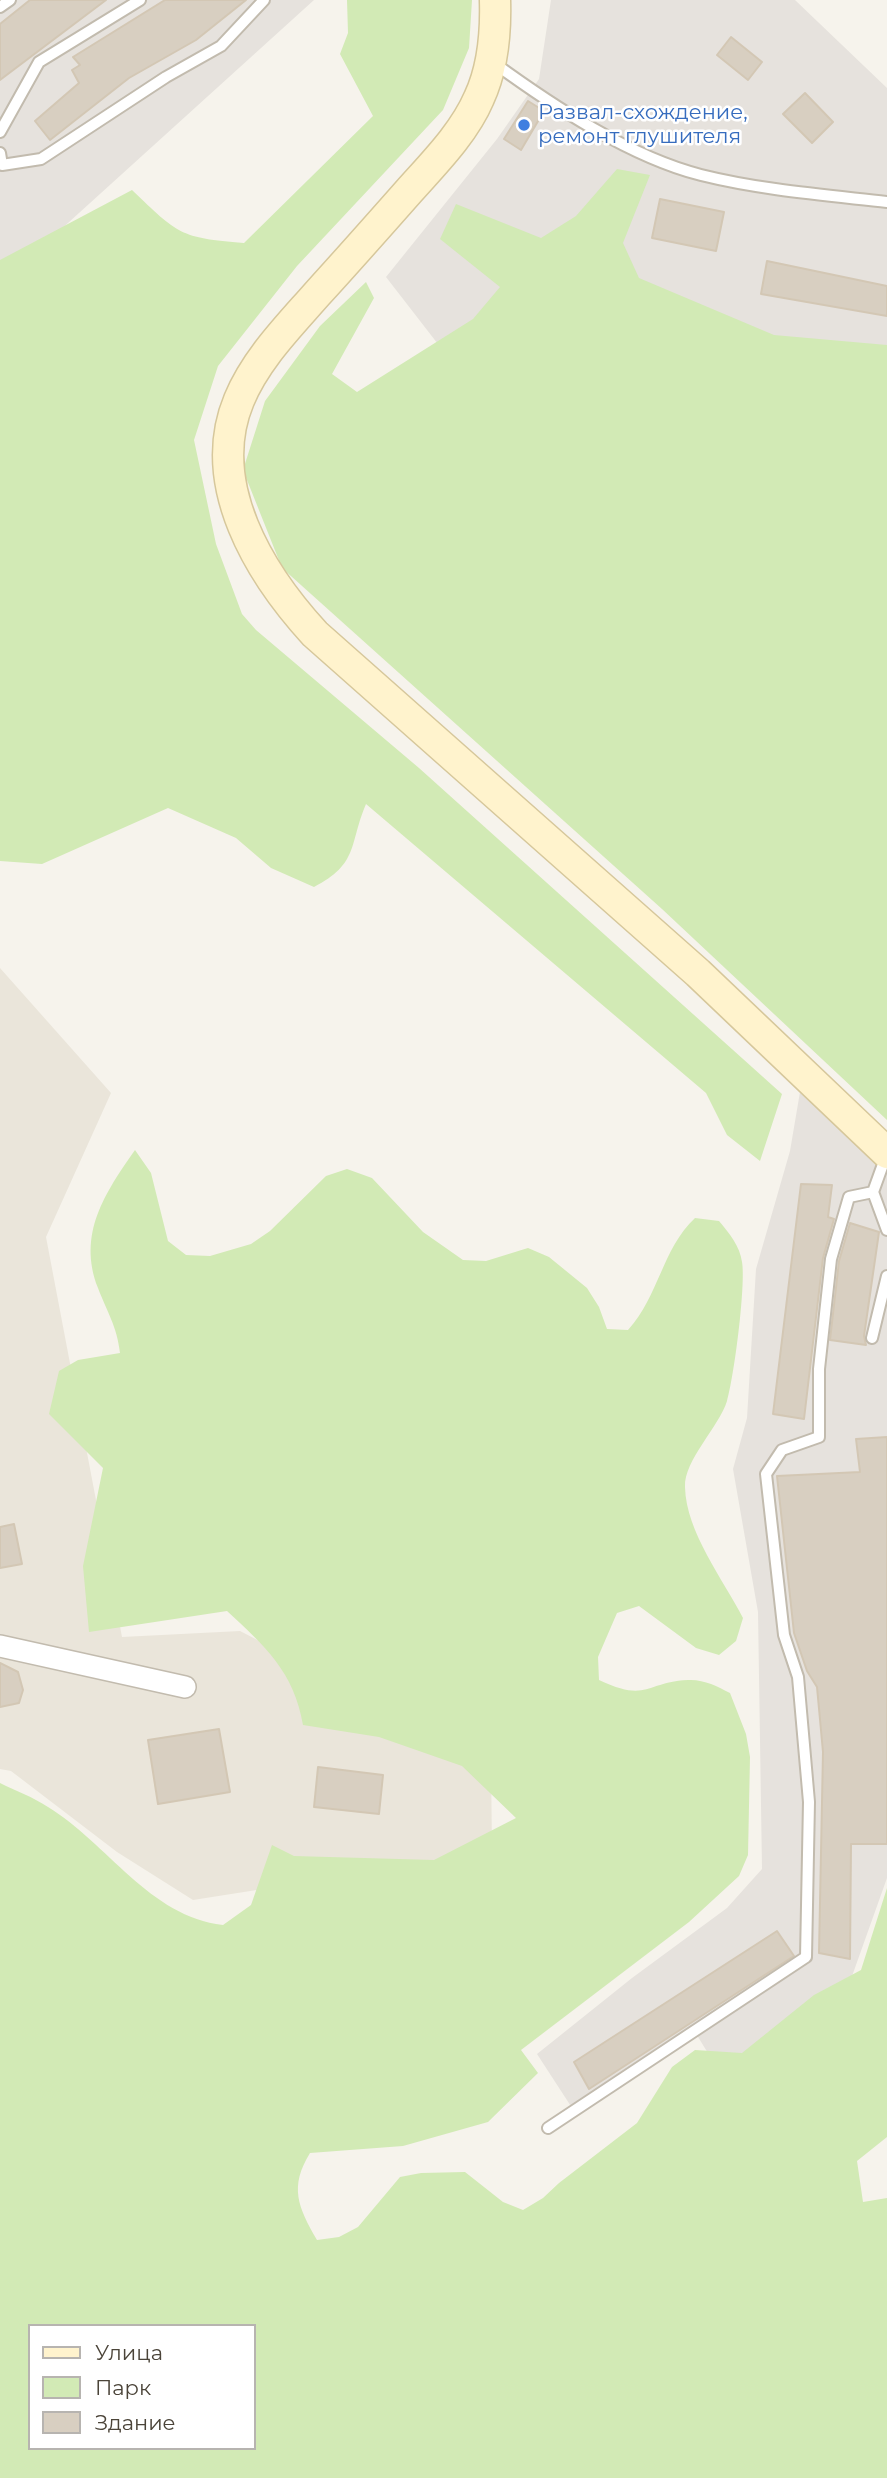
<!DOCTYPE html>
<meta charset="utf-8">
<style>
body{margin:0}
#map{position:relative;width:887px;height:2478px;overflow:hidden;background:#f6f3ec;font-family:Montserrat,sans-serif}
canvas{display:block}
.legend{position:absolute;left:28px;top:2324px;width:228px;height:126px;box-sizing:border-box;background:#fff;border:2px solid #b7b4b0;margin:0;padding:9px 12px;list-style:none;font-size:21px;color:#4b4439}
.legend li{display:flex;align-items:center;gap:14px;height:35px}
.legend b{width:35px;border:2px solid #b7b4b0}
</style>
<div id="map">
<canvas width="887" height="2478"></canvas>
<ul class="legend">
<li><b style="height:9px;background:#fff3cd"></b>Улица</li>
<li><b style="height:19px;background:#d2eab5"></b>Парк</li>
<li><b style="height:19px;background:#d8cfc1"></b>Здание</li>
</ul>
</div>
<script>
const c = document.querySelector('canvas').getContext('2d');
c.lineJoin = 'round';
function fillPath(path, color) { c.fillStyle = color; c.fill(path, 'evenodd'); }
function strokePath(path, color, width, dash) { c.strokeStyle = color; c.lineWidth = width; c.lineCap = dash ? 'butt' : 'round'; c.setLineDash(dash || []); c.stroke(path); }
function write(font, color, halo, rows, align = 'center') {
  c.font = font + ' Montserrat,sans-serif'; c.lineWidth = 5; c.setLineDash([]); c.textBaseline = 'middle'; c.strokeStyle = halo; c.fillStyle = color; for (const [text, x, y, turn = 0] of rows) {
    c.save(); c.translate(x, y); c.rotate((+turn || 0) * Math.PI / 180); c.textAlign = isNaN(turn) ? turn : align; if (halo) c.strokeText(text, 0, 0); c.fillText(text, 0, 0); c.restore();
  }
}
const residential = new Path2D(`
 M0,968L111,1093L46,1237L122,1637L240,1631L491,1760L492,1853L193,1900L117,1852L11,1771L0,1769Z`);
const industrial = new Path2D(`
 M0,0H314L15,271L0,279Z
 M551,0H795L887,88V543L472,388L386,277L497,139L539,79Z
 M800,1092L887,1173V1878L846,1993L722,2076L695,2032L576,2114L537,2054L632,1978L727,1908L762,1869L758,1612L733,1469L747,1418L756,1269L790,1151Z`);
const green = new Path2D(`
 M347,0H472L469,48L443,110L297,266L218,366L194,440L216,544L242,614L256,630L419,768L782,1094L760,1161L727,1135L706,1093L366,804C349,844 359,864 314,887L271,868L236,838L168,808L42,864L0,861V260L132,190C178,234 180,238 244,243L373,116L340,54L348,33Z
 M617,169L650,175L623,243L639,278L774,335L887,345V1120L662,909L282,568L243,470L265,401L320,326L366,282L374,298L332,374L357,392L473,319L500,287L440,239L456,204L541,238L576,216Z
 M135,1150L151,1173L168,1241L186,1255L210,1256L251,1244L270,1231L326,1176L347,1169L372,1178L423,1232L463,1260L486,1261L528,1248L549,1257L587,1288L599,1307L607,1329L628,1330C659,1296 662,1249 695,1218L719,1221C729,1233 740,1246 742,1262C746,1285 734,1378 727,1401C719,1427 684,1460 685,1487C686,1532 723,1579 743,1618L736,1641L719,1655L696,1648L639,1606L617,1613L598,1657L599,1680C648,1703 645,1682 688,1680C703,1679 717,1686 730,1693L746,1734L750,1757L748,1855L739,1876L689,1922L521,2050L538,2073L488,2122L403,2146L310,2153C289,2187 298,2207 317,2240L339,2237L358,2227L400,2177L421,2173L465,2172L503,2202L523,2210L543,2198L559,2183L637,2123L672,2067L695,2050L742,2053L814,1995L861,1970L887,1888V2137L857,2161L863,2202L887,2198V2478H0V1783C16,1791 33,1797 48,1807C107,1843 150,1917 223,1925L251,1905L272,1845L294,1856L434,1860L516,1818L462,1766L379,1737L303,1725C294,1672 265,1646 227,1611L89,1632L83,1566L103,1468L49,1414L59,1371L78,1360L120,1353C117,1326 107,1312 98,1288C77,1234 105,1193 135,1150ZM30,2326H254V2448H30Z`);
const building = new Path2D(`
 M30,0H106L0,80V24Z
 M165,0H246L196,40L129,78L50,140L35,121L79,83L72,70L80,65L73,57Z
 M731,37L762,62L748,80L717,55Z
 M805,93L833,122L812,143L783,114Z
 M528,101L544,111L521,150L504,139Z
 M660,199L724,212L716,251L652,238Z
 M767,261L887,286V316L761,294Z
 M801,1184L832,1185L828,1217L834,1219L823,1258L804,1419L773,1414Z
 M850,1223L879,1232L864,1336L866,1345L830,1340L839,1261Z
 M887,1437V1844H851L850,1959L819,1953L823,1752L817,1687L807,1671L794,1633L777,1476L860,1472L856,1439Z
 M14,1524L22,1564L0,1568V1527Z
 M0,1663L18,1672L23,1690L19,1703L0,1707Z
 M219,1729L230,1792L158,1804L148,1740Z
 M318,1767L383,1775L379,1814L314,1807Z
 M777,1931L794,1956L589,2089L574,2062Z`);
const service = new Path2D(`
 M0,7L10,0
 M494,63C553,106 630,157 701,175C761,190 825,195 887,202
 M0,132L39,62L140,0
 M0,153L2,165L41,159L166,77L221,46L264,0
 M873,1192L887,1230
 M872,1338L887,1276
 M548,2128L806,1957L809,1802L798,1677L784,1635L766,1474L782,1450L819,1437V1369L831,1259L849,1197L873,1192L886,1156`);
const minor = new Path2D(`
 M0,1646L185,1687`);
const secondary = new Path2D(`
 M495,0C496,33 493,68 479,98C464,133 434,163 409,191C379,225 348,260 317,294C289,326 256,359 239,400C204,484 260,574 315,634L698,973L887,1153`);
const markers = [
 [524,125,7,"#3f7fe0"]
];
const shopNames = [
 ["Развал-схождение,",538,113],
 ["ремонт глушителя",538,137]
];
fillPath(residential, '#eae5da');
fillPath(industrial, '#e6e2dd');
fillPath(green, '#d2eab5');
fillPath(building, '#d8cfc1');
strokePath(building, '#d3c7b4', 2);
strokePath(service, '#c2bbae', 14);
strokePath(minor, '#c2bbae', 24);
strokePath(secondary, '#d6c79b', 33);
strokePath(service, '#fff', 10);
strokePath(minor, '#fff', 21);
strokePath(secondary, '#fff3cd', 30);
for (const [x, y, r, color] of markers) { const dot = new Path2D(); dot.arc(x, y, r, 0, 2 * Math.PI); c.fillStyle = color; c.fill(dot); strokePath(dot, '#fff', 2.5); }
write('21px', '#366cbe', '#fff', shopNames, 'left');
</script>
